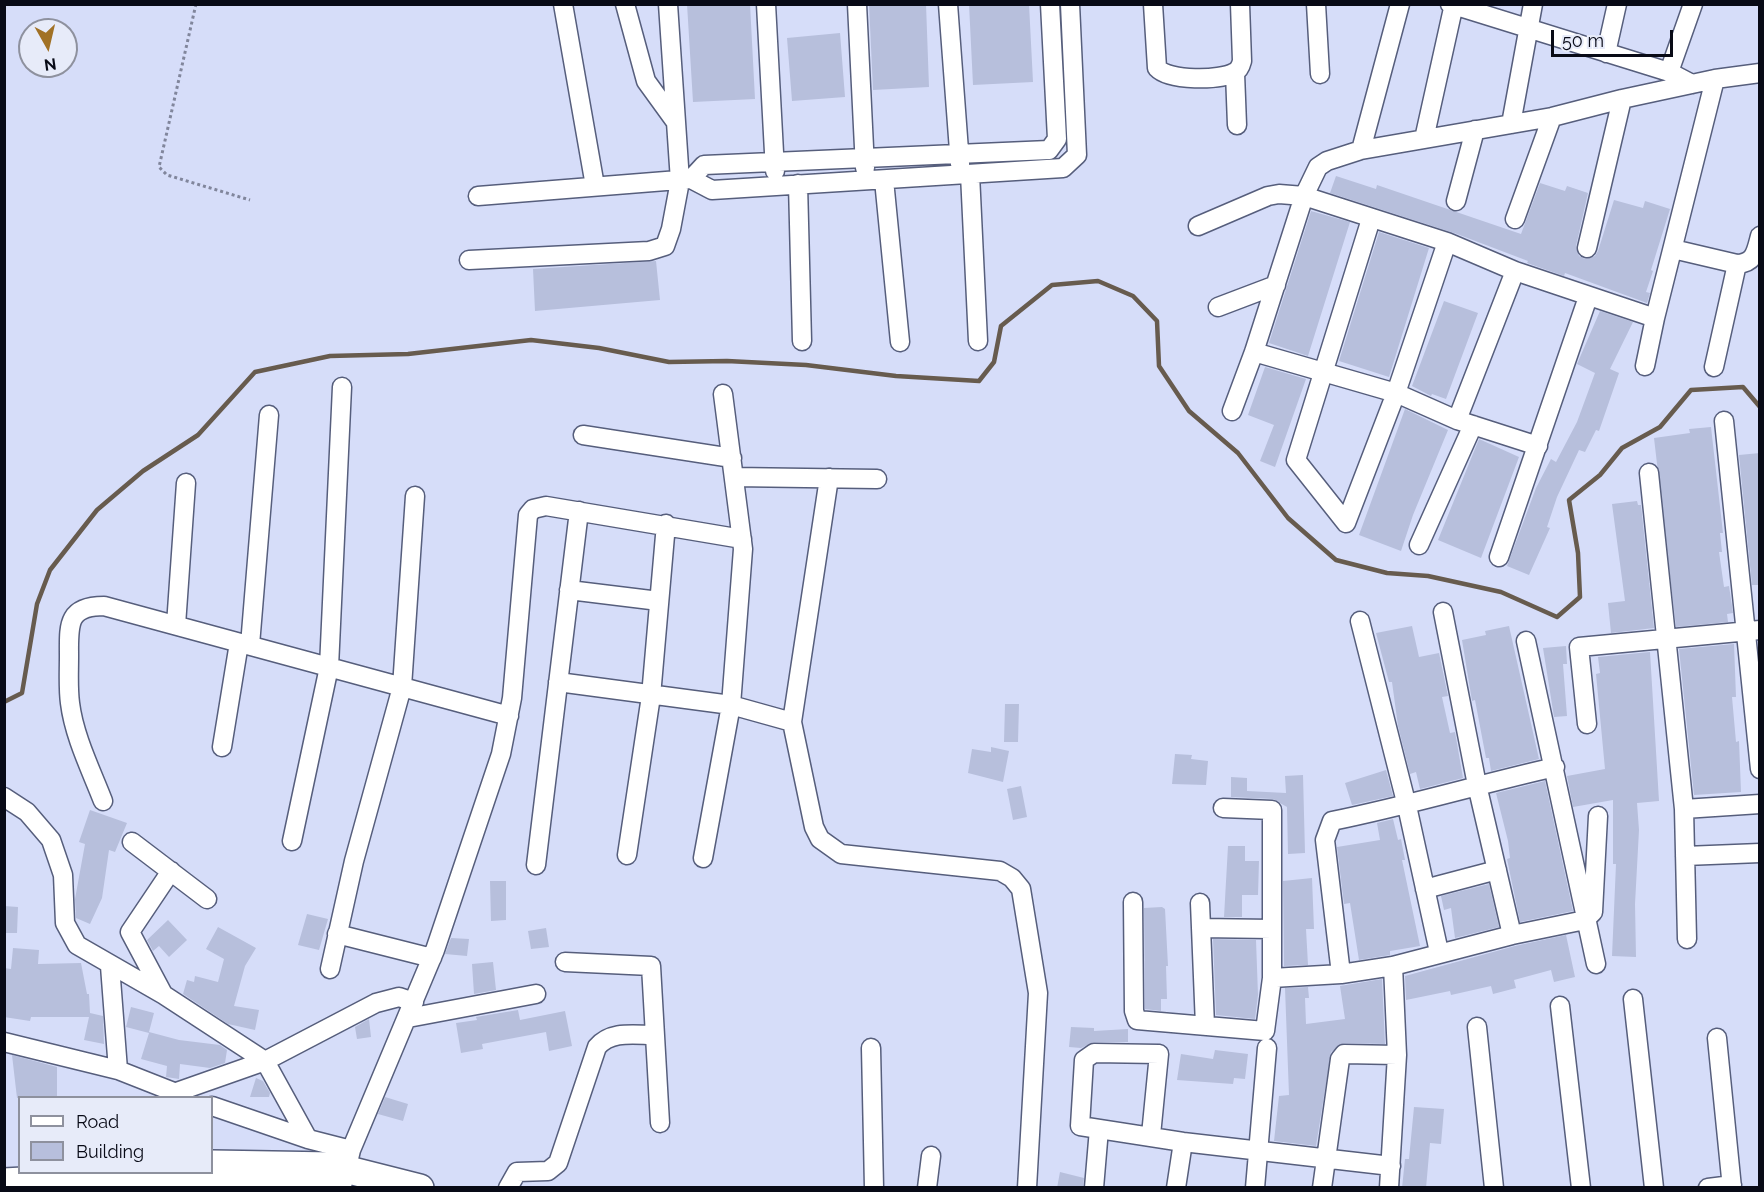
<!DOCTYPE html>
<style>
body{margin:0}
#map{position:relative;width:1764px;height:1192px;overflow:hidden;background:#d6ddf9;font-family:Raleway,sans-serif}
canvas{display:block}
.frame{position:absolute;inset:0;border:6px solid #080a16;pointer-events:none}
.legend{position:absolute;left:18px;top:1096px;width:195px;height:78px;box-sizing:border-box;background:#e7ebf9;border:2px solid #8e919e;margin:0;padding:8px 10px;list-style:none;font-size:18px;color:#080a16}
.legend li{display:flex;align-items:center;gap:12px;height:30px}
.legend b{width:30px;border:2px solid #8e919e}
.north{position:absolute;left:18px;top:18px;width:60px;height:60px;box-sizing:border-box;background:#e7ebf9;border:2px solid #8e919e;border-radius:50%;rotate:172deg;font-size:16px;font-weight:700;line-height:24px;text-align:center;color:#080a16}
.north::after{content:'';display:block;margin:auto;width:21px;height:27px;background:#a17125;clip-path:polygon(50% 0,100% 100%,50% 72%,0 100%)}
.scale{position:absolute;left:1551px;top:30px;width:122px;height:27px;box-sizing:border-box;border:3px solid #080a16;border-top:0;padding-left:8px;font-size:18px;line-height:21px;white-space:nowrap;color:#080a16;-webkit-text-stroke:4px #e7ebf9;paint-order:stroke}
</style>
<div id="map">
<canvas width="1764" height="1192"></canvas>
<div class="frame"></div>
<ul class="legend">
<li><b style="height:8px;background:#fff"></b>Road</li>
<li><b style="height:16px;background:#b7bfdc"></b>Building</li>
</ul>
<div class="north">N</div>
<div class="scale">50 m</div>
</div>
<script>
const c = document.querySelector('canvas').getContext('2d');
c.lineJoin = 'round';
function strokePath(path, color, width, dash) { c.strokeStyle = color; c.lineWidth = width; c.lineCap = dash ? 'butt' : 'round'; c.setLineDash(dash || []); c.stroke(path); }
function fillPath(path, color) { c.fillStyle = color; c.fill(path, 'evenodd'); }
const stream = new Path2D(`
 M4,702L22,693L37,604L50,570L97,510L143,471L198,435L255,372L330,356L408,354L531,340L599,348L669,362L727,361L806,365L896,376L979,381L994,362L1001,326L1052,285L1098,281L1133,296L1157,321L1159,366L1189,411L1238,453L1288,518L1336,560L1387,573L1428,576L1501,592L1557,617L1580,597L1578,553L1569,500L1600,475L1622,448L1660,427L1691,390L1743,387L1760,407`);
const building = new Path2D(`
 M687,4H750L755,99L693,102Z
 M869,4H926L929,87L873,90Z
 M969,4H1029L1033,82L973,85Z
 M840,33L845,97L792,101L787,38Z
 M1336,176L1376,189L1377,185L1521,234L1540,183L1565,191L1567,186L1588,193L1576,246L1579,256L1585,259L1595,256L1598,251L1614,200L1643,208L1645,201L1670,209L1651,270L1653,271L1646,292L1650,293L1647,303L1565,273L1564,276L1527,263L1528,261L1457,234L1330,193Z
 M1311,211L1350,222L1308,356L1269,343Z
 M1379,232L1429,248L1389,377L1339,361Z
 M656,261L660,300L535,311L533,269Z
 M1444,301L1478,313L1446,399L1432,394L1431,396L1412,386Z
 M1600,311L1633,322L1610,369L1619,373L1599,431L1596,430L1585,452L1579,450L1557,497L1547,527L1550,528L1529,575L1507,566L1536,488L1551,459L1556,462L1577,422L1595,373L1577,364Z
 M1265,367L1306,379L1275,467L1260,461L1274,425L1248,415Z
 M1405,409L1448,430L1413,515L1401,551L1359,535Z
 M1711,427L1723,533H1720L1722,552H1719L1724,587L1729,586L1733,613L1727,614L1728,622L1676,627L1654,438L1690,433L1689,429Z
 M1479,439L1519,457L1481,558L1438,540Z
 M1760,453V585H1752L1739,455Z
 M1637,501L1638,505H1641L1654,628L1611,633L1608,603L1625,601L1612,504Z
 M1412,626L1419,657L1439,653L1448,696L1442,697L1450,733L1455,732L1463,778L1420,789L1416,772L1410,774L1398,726L1392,682H1389L1376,633Z
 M1509,626L1539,759L1491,771L1489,758H1486L1475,700L1472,701L1462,640L1486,635L1485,631Z
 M1734,644L1736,697H1732L1736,742L1739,741L1741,792L1694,795L1679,649Z
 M1566,646L1567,664H1563L1567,716L1554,717L1543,648Z
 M1650,652L1659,801L1637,803L1639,830L1635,904L1636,957L1612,956L1616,864H1613V800L1573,807L1567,776L1605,769L1596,674L1600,673L1598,657Z
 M1005,704H1019L1018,742H1004Z
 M991,747L1009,751L1003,782L968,773L972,749L991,752Z
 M1175,754L1192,755L1191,759L1208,761L1206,785L1172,784Z
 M1386,770L1393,796L1352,805L1345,783Z
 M1303,775L1305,853L1288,854L1287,807L1273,799L1231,797V777L1247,778V791L1286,793L1285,776Z
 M1545,781L1573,911L1520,922L1507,859L1510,858L1508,841L1496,793Z
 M1021,786L1027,817L1013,820L1007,789Z
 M90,810L127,823L115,852L109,850L102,898L90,924L76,918L75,899L85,844L79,842Z
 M1393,819L1398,840L1401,839L1405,860H1402L1420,946L1390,951V955L1359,960L1350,903L1344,904L1337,847L1380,840L1377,823Z
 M1228,846H1245V861H1259L1258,895H1242V917H1224Z
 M1312,878L1314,929H1306L1308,965L1284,966L1283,881Z
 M490,881H506V920L491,921Z
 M1489,884L1499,927L1455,938L1451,908L1444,910L1441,896Z
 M4,906L18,907L17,933H4Z
 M1162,907L1165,909L1168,966H1166L1167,999H1161V1011L1145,1009L1144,908Z
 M307,914L328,919L319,950L298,945Z
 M168,920L187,940L169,957L159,946L153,951L147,940Z
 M218,927L256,948L245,966L234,1006L259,1010L255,1030L228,1024L183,994L187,980L194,982L195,976L218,982L224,959L206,949Z
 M546,928L549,947L531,949L528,931Z
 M1566,935L1575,977L1554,982L1551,970L1514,980L1516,988L1493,994L1491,986L1451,995L1450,991L1406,1000L1405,976L1515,946Z
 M451,938L469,939L467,956L445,954Z
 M1213,939L1256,940L1258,995L1255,1019L1216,1015Z
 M13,948L39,950L38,964L81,963L87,994H89L90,1013L103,1016L104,1044L84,1040L89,1017H31L30,1021L4,1017V968L11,969Z
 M493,962L496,990L474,994L472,964Z
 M1382,979L1385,1044L1344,1043L1331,1052L1316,1146L1274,1141L1279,1096L1289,1095L1285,988L1308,987L1309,998H1305L1306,1024L1345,1019L1340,986Z
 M131,1007L154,1013L149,1032L179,1040L220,1045L227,1050L225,1063L210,1068L180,1064L179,1079L166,1077L167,1066L141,1059L149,1033L126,1027Z
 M518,1010L520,1020L565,1011L572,1046L549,1051L546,1032L482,1044L483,1049L461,1053L456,1023L477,1020L476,1017Z
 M369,1019L371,1037L357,1039L355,1027Z
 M1071,1027L1094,1028V1031L1128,1029V1042H1094L1081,1048L1069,1047Z
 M1215,1050L1248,1054L1245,1079L1234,1078L1233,1084L1177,1080L1181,1054L1213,1059Z
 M12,1055L57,1067V1098H17Z
 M256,1078L263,1081L270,1093L269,1097H250Z
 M385,1097L408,1104L403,1121L378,1114Z
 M1414,1107L1444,1109L1441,1144L1430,1143L1426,1188H1402L1405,1159H1409Z
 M1060,1172L1084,1178L1083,1188H1057Z`);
const path = new Path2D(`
 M196,4L159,167L167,175L250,200`);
const street = new Path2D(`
 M563,4L595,186
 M625,4L646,81L675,121
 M766,4L775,171
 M857,4L865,168
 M948,4L960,164
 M1153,4L1157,68C1169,81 1220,81 1235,72C1239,70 1241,65 1242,61L1240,4
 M1316,4L1320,74
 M1450,4L1669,72L1692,84
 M1606,53L1617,4
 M1669,72L1693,4
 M1235,73L1237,125
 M1511,124L1533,4
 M1424,139L1454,4
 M1361,150L1400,4
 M970,174L978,341
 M691,179L704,165L1049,150L1057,139L1050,4
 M884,180L900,342
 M798,184L802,341
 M478,196L691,179L712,190L1063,168L1077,155L1070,4
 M1456,201L1475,130
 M1515,219L1552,117
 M1198,226L1268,196L1279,194L1304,196L1447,242L1515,271L1655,318L1715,79
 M1587,248L1622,99
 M1673,249L1737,264C1755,263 1756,251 1760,236
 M469,260L649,251L665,246L671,229L680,181L668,4
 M1218,307L1276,285
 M1254,352L1396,393L1457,420L1538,446
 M1645,366L1655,318
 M1714,367L1737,264
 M1232,411L1254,352L1304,196L1318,167L1327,161L1361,150L1552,117L1622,99L1715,79L1760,73
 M1457,420L1515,271
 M1724,421L1760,769
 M583,435L732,458
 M1649,473L1684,809L1687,939
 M734,477L877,479
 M829,478L792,722L814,827L820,839L841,854L1000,871L1012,878L1021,889L1038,993L1027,1188
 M1346,523L1296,460L1371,219
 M1346,523L1396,393L1447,242
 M1419,545L1473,425
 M1499,557L1588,297
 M569,590L659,601
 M1443,612L1477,785L1512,935
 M1360,621L1407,806L1439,952
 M176,625L186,483
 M1526,641L1596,964
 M250,645L269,415
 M558,682L731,705L792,722
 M1587,724L1579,647L1760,630
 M222,747L239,643
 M4,797L27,812L51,840L63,875L65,923L77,945L164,995L265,1061L308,1139
 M103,801C91,770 74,736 70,703C68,688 69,672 69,657C69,626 66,606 104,606L509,716
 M1684,809L1760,804
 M292,841L329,667L342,387
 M132,842L207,899
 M627,855L651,696L666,524
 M1685,856L1760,853
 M703,858L731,705L743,549L723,394
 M536,865L579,511
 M1425,889L1497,870
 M1133,902L1134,1011L1137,1020L1265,1031L1272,978V810L1223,808
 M1200,903L1205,1026
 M1201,928L1272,929
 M337,934L432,958
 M565,962L651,966L660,1123
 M110,966L118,1070
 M330,969L354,861L402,687L415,496
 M1341,974L1325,840L1332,821C1407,806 1480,784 1555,767
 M1272,978L1341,974L1393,966L1512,935L1585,920L1593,912L1598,816
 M163,994L130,932L171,871
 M1633,999L1654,1188
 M1560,1006L1581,1188
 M408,1018L536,994
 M1477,1027L1494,1188
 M1717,1038L1732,1188
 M4,1042L118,1070L184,1096
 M871,1048L874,1188
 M174,1093L265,1061L376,1003L399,997L414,1002
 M212,1106L308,1139L351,1150
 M1151,1135L1159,1054L1094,1053L1084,1060L1080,1126L1183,1142L1391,1166
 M344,1180L351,1150L435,950L501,754L512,698L528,515L533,509L546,506L742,539
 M508,1188L517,1172L548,1171L558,1163L597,1047C611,1030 635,1035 655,1035
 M927,1188L931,1156
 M1094,1188L1099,1129
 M1176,1188L1183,1142
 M1255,1188L1267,1048
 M1322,1188L1340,1059L1344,1054L1397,1055
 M1389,1188L1397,1055L1393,966
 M1708,1188L1732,1185`);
const secondary = new Path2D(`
 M212,1164L333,1166L420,1188
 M4,1182L80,1178L102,1187L253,1184L338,1188`);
strokePath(stream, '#675b4e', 4.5);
fillPath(building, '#b7bfdc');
strokePath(street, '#565e7c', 21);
strokePath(secondary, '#565e7c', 30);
strokePath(path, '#81869c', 3, [3, 3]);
strokePath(street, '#fff', 18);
strokePath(secondary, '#fff', 27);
</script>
